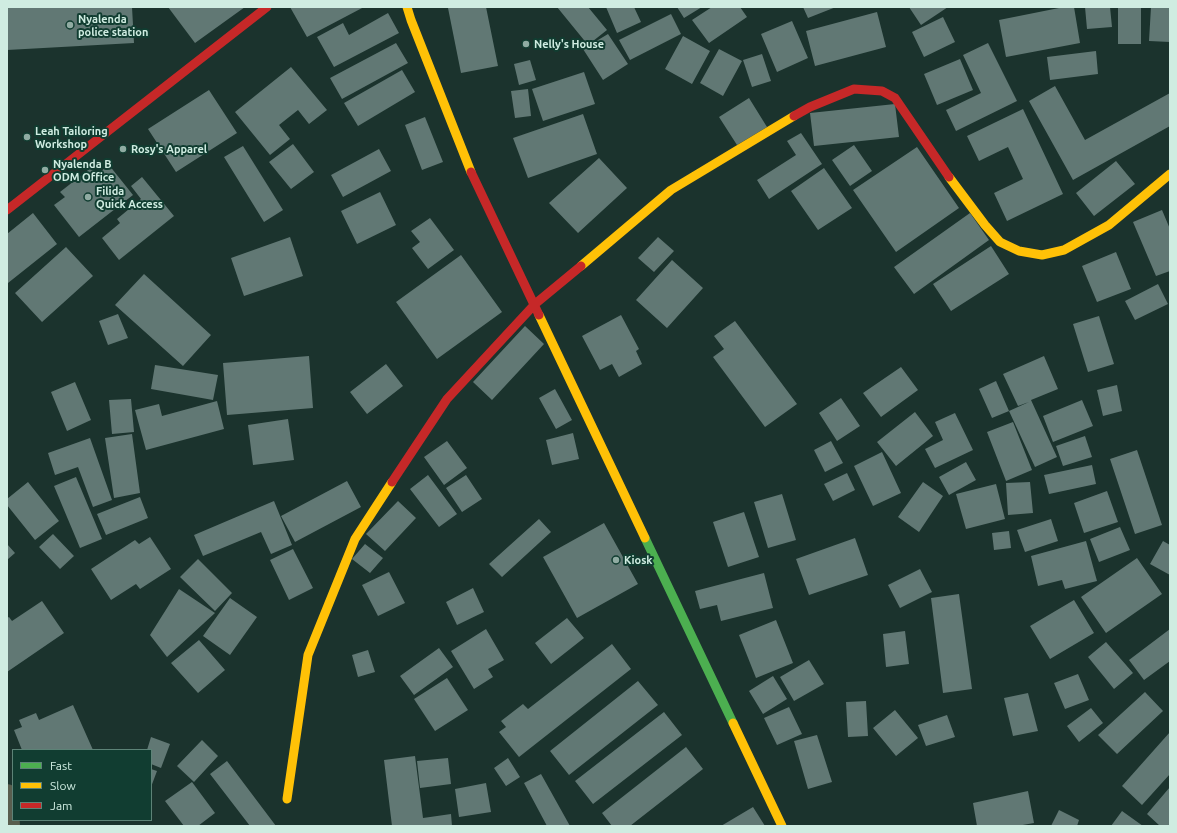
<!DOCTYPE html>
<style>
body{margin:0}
#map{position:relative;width:1177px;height:833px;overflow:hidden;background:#1b332d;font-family:Ubuntu,sans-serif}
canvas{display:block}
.frame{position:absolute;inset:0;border:8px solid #cfece1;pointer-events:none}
.legend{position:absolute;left:12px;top:749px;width:140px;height:72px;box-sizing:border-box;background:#113d31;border:1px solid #5d8377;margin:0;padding:5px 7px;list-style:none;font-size:12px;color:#cfece1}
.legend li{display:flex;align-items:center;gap:8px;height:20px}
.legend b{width:20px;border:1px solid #5d8377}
</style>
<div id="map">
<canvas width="1177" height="833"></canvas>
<div class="frame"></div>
<ul class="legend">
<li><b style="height:5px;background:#4caf50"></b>Fast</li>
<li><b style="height:5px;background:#ffc107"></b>Slow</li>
<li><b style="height:5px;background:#c62828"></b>Jam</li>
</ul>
</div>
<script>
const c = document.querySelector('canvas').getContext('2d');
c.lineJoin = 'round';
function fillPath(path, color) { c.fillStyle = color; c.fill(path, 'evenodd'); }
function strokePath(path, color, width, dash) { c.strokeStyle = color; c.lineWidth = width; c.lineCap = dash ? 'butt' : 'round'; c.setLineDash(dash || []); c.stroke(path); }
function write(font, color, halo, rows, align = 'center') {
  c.font = font + ' Ubuntu,sans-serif'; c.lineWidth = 4; c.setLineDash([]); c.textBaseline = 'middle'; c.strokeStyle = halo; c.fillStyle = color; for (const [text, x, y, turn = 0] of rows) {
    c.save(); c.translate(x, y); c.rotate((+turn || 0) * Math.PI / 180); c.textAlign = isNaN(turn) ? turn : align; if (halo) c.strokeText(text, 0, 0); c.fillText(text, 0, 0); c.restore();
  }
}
const building = new Path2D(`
 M7,7H132L134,43L7,50Z
 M168,7H245L195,43Z
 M290,7H364L307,37Z
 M454,7H486L498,66L461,73L448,8Z
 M557,7H588L607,30L588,45Z
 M606,7H634L641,22L617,33Z
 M677,7H702L684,18Z
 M712,7H740L747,17L709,43L692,20Z
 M803,7H836L808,18Z
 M909,7H948L921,25Z
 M1064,7H1074L1080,43L1006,57L999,20Z
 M1085,7H1110L1112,27L1087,29Z
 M1118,7H1141V44H1118Z
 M1151,7H1170V42L1149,41Z
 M877,12L886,47L815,66L806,31Z
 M388,13L399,33L334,67L317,37L343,23L349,35Z
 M671,14L681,34L630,60L619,40Z
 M943,17L955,42L924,57L912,32Z
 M792,21L808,58L777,72L761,34Z
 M608,34L628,64L603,80L583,49Z
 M683,36L710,51L692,84L665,69Z
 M396,43L408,63L342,99L330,78Z
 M988,43L1017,101L956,131L946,110L981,93L963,55Z
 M719,49L742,61L723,96L700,83Z
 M1096,51L1098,74L1050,80L1047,57Z
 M762,54L771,81L752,87L743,60Z
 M960,59L973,90L937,105L924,74Z
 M530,60L536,80L519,85L514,64Z
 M291,67L327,110L309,124L298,110L279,125L290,139L270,155L235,112Z
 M402,70L415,92L358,126L344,103Z
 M584,72L595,104L543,121L532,89Z
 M1055,86L1085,140L1170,93V126L1073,180L1029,101Z
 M528,89L531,116L515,118L511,91Z
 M209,90L237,133L176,172L148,129Z
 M749,98L767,127L737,145L719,117Z
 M895,104L899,137L814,146L810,113Z
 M1023,109L1063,194L1007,221L994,193L1023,179L1008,147L979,161L967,136Z
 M583,114L597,154L528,178L513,138Z
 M425,117L443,162L422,170L405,125Z
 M801,133L822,164L769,199L757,180L796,155L787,141Z
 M293,144L314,172L291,189L269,162Z
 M854,145L872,171L850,186L832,160Z
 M243,146L283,210L264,222L224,157Z
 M917,147L959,208L896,252L853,190Z
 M379,149L391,171L343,197L331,175Z
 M599,158L627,188L578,233L549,203Z
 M1116,161L1135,184L1094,216L1076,193Z
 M109,165L133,195L79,237L54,205L65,197L60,192L92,167L97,174Z
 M824,168L852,208L818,230L791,191Z
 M142,177L174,216L119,260L102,238L120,223L117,219L141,199L131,186Z
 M380,192L396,225L357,244L341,211Z
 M1162,210L1170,229V271L1156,276L1133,222Z
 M33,213L57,244L8,283L7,234Z
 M970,213L989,240L914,294L894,267Z
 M430,218L454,250L428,269L412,248L420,242L411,231Z
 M290,237L303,276L244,296L231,258Z
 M658,237L674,251L654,272L638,258Z
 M991,246L1009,274L951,311L933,284Z
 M66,247L93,276L42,322L15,293Z
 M1116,252L1131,289L1097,302L1082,266Z
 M461,255L502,312L437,359L396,302Z
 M672,260L703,288L667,328L636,300Z
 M144,274L211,335L183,366L115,305Z
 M1158,284L1168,304L1135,320L1125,301Z
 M118,314L128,338L108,345L99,321Z
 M621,315L639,349L636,351L642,364L619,377L612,364L600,370L582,336Z
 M1099,316L1114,364L1088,372L1073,324Z
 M735,321L797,404L765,427L713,357L724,349L714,336Z
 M525,326L544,344L492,400L473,382Z
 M309,356L313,408L227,415L223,363Z
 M1044,356L1058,389L1031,400L1057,457L1035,467L1009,411L1029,402L1018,406L1003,374Z
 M386,364L403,386L367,414L350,392Z
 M155,365L218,375L213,400L151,389Z
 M901,367L918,390L881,417L863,393Z
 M996,381L1009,411L992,418L979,389Z
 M75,382L91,420L67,431L51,392Z
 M1117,385L1122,411L1103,416L1097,390Z
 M555,389L572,420L556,429L539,398Z
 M841,398L860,426L837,441L819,413Z
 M131,399L134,432L112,434L109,400Z
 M1082,400L1093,426L1053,442L1043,416Z
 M217,401L224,429L146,450L135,410L159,404L162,416Z
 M915,412L933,436L896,466L877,442Z
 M955,413L973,450L935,468L925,449L943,440L935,422Z
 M288,419L294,460L253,465L248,425Z
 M1013,422L1032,470L1006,481L987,432Z
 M573,433L579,459L552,465L546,440Z
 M132,434L140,493L114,498L105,438Z
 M1085,436L1092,457L1063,466L1056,446Z
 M90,438L112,500L93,507L78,467L55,475L48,453Z
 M447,441L467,468L444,485L424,457Z
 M831,441L843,463L825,472L814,450Z
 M1137,450L1162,525L1135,534L1110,459Z
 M882,452L901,493L873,506L854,466Z
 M966,462L976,480L949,495L939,477Z
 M1092,465L1096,484L1049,494L1044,475Z
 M847,473L855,490L833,501L824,484Z
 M428,475L457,514L439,527L410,489Z
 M466,475L482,499L462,512L446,488Z
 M76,477L102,539L80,548L54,486Z
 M347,481L361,507L295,542L281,516Z
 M28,482L59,521L35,540L7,505V499Z
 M923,482L943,496L919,532L898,517Z
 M1030,482L1033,513L1008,515L1006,483Z
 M996,484L1005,519L966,529L956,494Z
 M1107,491L1118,522L1084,533L1074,503Z
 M782,494L796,540L768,548L754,502Z
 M140,497L148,518L106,535L97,514Z
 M274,501L292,545L271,554L261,532L203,556L194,535Z
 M398,501L416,518L385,551L366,534Z
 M744,512L759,557L728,567L713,522Z
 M539,519L551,532L502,577L489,564Z
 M1051,519L1058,541L1025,552L1017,530Z
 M604,523L638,584L577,618L543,557Z
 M1120,527L1130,550L1099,562L1090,539Z
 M1009,531L1011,548L994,550L992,533Z
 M53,534L74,556L60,569L39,547Z
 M150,537L171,569L140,589L136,584L111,600L91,569L135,540L139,544Z
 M855,538L868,575L809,595L796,559Z
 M1086,541L1097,581L1065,589L1062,580L1038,586L1031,556Z
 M1163,541L1170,545V575L1150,564Z
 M7,544L15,553L7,560Z
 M365,544L383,558L370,573L352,559Z
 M293,549L313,588L289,600L270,560Z
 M1137,558L1162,594L1106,633L1081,597Z
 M198,559L232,593L215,611L180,577Z
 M920,569L932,592L900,608L888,585Z
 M389,572L405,603L378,616L362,585Z
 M764,573L773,608L721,621L717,605L700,609L695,591Z
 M473,588L484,612L457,625L446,602Z
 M179,589L215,613L167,657L150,635Z
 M959,594L972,689L943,693L931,598Z
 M230,598L257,617L230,655L203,636Z
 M1074,600L1094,633L1050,659L1030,626Z
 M42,601L64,633L7,672V618L9,617L12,621Z
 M567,618L584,638L551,664L535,643Z
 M776,620L793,663L756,678L739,635Z
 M486,629L504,660L488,669L493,677L474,689L451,651Z
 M1170,629V661L1144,680L1129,660Z
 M905,631L909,664L886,667L883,634Z
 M199,640L225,670L198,693L171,663Z
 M1106,642L1133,673L1114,689L1088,657Z
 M612,644L631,669L519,757L499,732L506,727L501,721L523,704L528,709Z
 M439,648L453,667L414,695L400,676Z
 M368,650L375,672L358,677L352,655Z
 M809,660L824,684L794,701L780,677Z
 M1078,674L1089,700L1065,709L1054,683Z
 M773,676L787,699L763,714L749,691Z
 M447,678L468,710L435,731L414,699Z
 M638,681L658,705L569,775L550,751Z
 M1145,692L1163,711L1117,754L1098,735Z
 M1028,693L1038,731L1013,736L1004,698Z
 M866,701L868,736L848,737L846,702Z
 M73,705L93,750H22L14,730L22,727L19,720L36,713L39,720Z
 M789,707L802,734L777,745L764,718Z
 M1091,708L1103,723L1079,742L1067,726Z
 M895,710L918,738L896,756L873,728Z
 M664,712L682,735L593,804L575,781Z
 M947,715L955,737L926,746L918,725Z
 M1170,732V774L1142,805L1122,786Z
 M817,735L832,782L808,789L794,741Z
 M151,737L170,744L161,768L151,764V750H147Z
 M202,740L218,756L194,782L177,766Z
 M686,747L703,769L630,826H612L602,813Z
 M415,756L423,818L451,814L452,826H392L384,760Z
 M448,758L451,784L420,788L417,761Z
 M508,758L520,777L506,786L494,768Z
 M227,761L276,826H250L210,774Z
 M151,769L157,771L151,787Z
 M541,774L570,826H547L524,783Z
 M192,782L215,813L198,826H184L165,801Z
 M486,783L491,812L459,817L455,789Z
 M1170,787V826H1160L1147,814Z
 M1028,791L1034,823L1017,826H977L973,803Z
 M753,807L765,826H721Z
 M1059,810L1079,820L1077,826H1051Z
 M1122,811L1143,826H1111Z`);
const street = new Path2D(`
 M7,795L9,826`);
const fast = new Path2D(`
 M645,538L733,723`);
const slow = new Path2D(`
 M407,7L411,20L471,172
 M949,177L985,225L1000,242L1019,251L1042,255L1064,250L1109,225L1170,174
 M581,266L671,190L794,116
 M539,315L645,538
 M733,723L782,826
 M287,799L308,655L355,539L392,482`);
const jam = new Path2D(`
 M794,116L810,107L854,89L882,91L895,98L949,177
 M471,172L539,315
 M7,210L267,7
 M392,482L447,399L535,304L581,266`);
const markers = [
 [70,25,4,"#90aba2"],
 [526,44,4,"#90aba2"],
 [27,137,4,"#90aba2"],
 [123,149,4,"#90aba2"],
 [45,170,4,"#90aba2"],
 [88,197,4,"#90aba2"],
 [616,560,4,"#90aba2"]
];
const poiNames = [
 ["Nyalenda",78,19],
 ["police station",78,32],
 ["Nelly's House",534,44],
 ["Leah Tailoring",35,131],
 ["Workshop",35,144],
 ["Rosy's Apparel",131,149],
 ["Nyalenda B",53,164],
 ["ODM Office",53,177],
 ["Filida",96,191],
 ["Quick Access",96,204],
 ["Kiosk",624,560]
];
fillPath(building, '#617874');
strokePath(street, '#595e4e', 22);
strokePath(fast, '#4caf50', 9);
strokePath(slow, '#ffc107', 9);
strokePath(jam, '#c62828', 9);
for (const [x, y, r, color] of markers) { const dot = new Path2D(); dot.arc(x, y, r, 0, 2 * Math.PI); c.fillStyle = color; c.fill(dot); strokePath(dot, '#113d31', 1.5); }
write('bold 11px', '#cfece1', '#113d31', poiNames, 'left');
</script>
